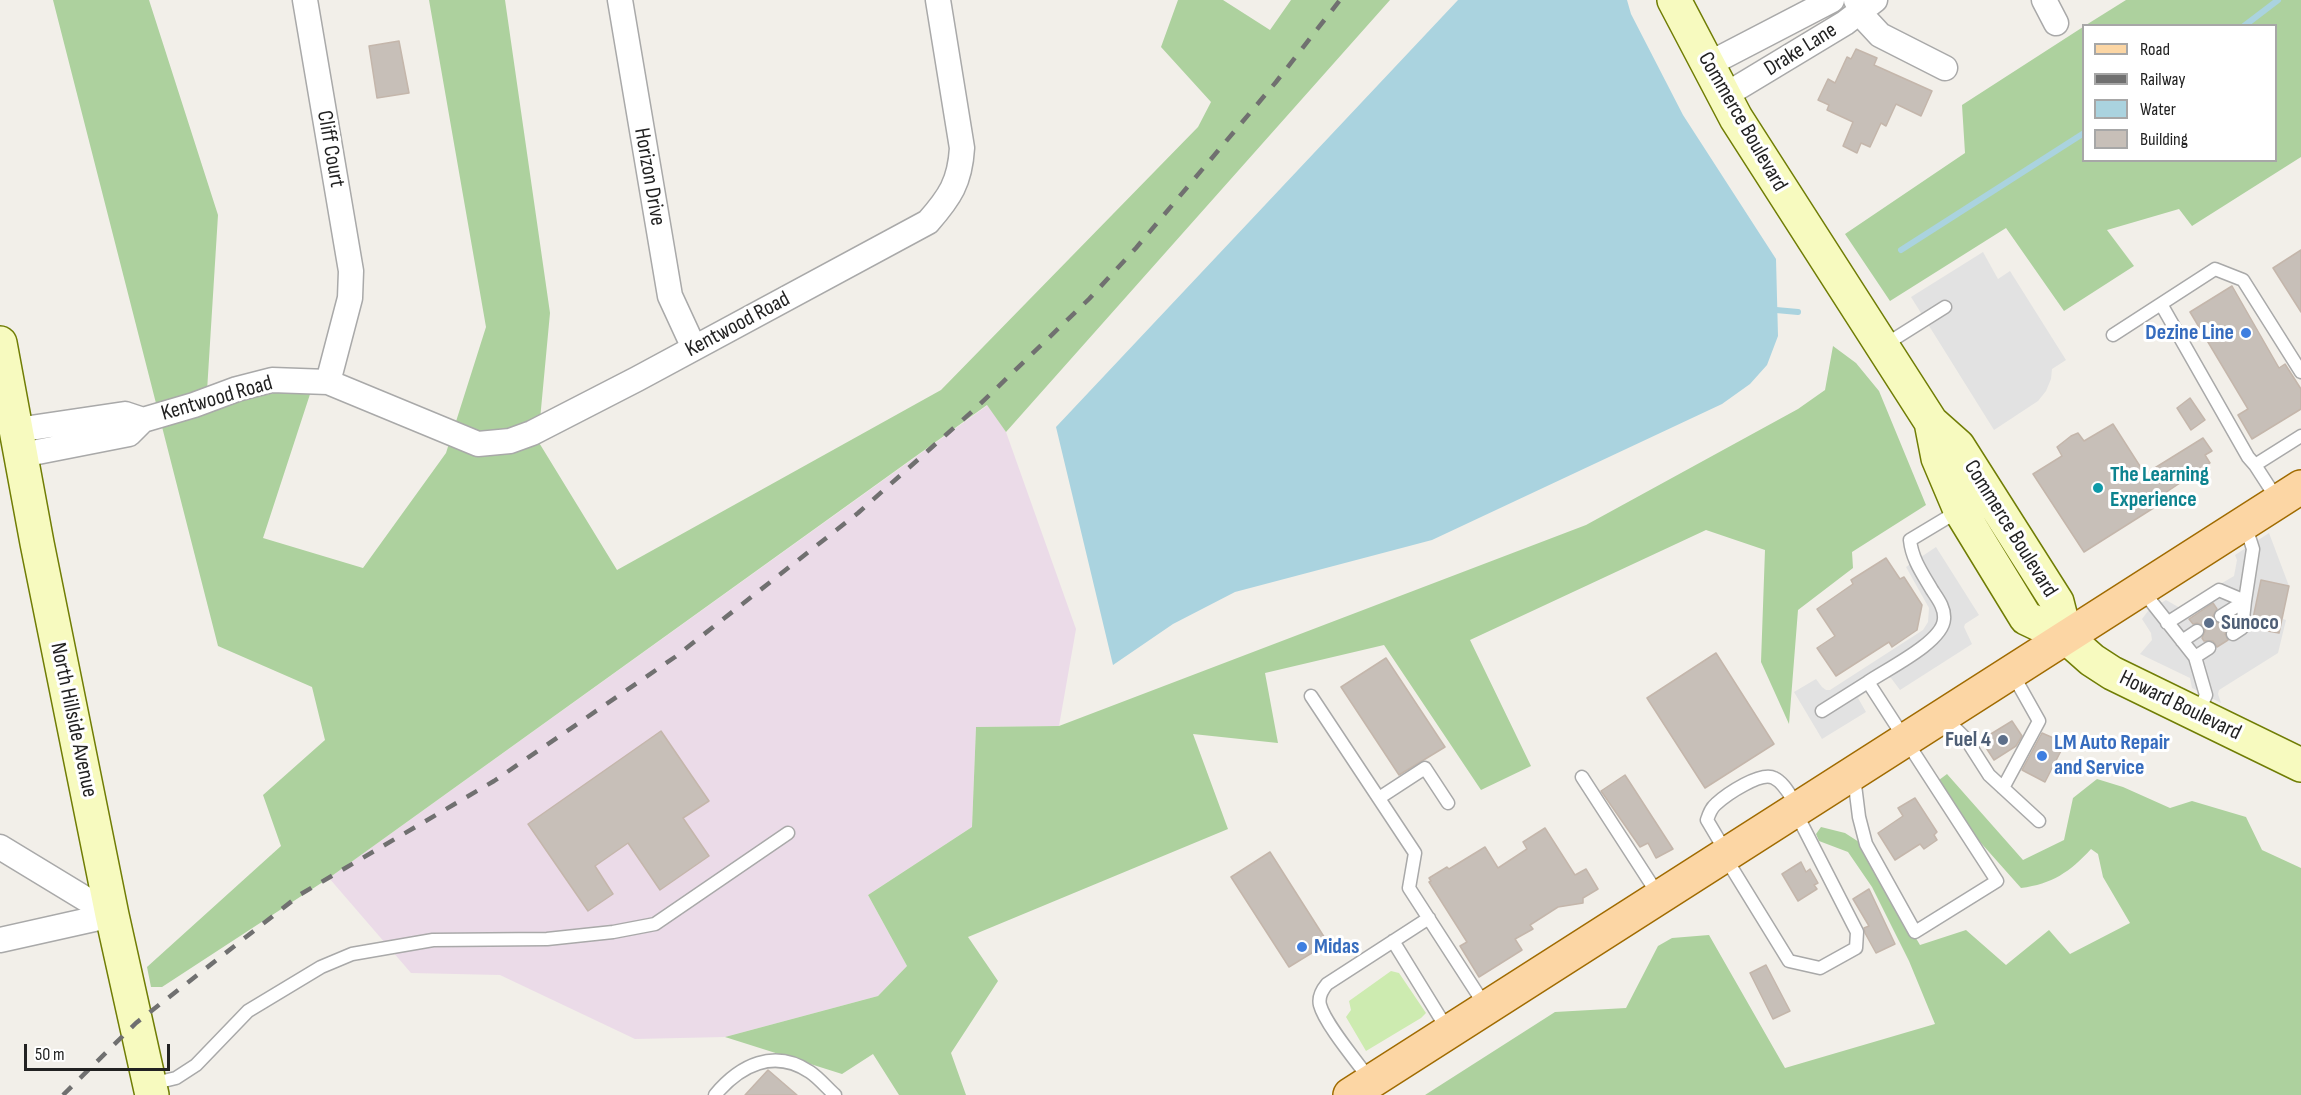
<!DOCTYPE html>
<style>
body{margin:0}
#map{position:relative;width:2301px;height:1095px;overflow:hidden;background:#f2efe9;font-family:"Sofia Sans Condensed",sans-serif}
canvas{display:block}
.legend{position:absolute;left:2082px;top:24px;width:195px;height:138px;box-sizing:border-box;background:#fff;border:2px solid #a7a7a7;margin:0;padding:8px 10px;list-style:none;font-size:18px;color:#222}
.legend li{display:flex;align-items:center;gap:12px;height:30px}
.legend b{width:30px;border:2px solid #a7a7a7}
.scale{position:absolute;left:24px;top:1044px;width:146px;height:27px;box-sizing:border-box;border:3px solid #222;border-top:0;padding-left:8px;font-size:18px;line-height:21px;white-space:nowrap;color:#222;-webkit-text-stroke:4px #fff;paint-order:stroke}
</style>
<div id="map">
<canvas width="2301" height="1095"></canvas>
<ul class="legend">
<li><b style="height:8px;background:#fcd6a4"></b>Road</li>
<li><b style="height:8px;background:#707070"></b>Railway</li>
<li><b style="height:16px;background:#aad3df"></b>Water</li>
<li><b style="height:16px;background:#c7bfb8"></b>Building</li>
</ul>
<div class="scale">50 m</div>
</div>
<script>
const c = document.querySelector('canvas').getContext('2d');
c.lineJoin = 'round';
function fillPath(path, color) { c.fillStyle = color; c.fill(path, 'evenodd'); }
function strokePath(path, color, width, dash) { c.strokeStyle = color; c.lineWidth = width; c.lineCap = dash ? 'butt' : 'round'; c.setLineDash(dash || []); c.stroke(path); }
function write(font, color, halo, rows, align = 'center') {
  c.font = font + ' "Sofia Sans Condensed",sans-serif'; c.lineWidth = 6; c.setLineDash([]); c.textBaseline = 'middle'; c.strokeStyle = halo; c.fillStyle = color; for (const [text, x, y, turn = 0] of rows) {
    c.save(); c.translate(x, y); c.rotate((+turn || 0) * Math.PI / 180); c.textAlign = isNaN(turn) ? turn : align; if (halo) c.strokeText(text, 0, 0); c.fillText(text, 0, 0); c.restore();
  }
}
const industrial = new Path2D(`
 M988,405L1006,432L1076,629L1059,726L976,727L972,827L868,895L907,966L878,996L725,1037L635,1039L500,975L411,973L329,878Z`);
const grass = new Path2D(`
 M1391,971L1399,973L1426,1013L1421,1018L1366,1051L1346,1017L1351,1010L1349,1001Z`);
const forest = new Path2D(`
 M53,0H149L218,215L206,407L313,385L263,538L363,568L446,453L486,327L429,0H505L550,313L538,441L617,570L941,390L1198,127L1211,102L1161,47L1178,0H1223L1270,30L1291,0H1390L1006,432L987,405L329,878L162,987H151L147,967L281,846L263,795L325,740L312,687L218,646Z
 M2126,0H2301V157L2192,226L2179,209L2107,230L2134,266L2064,311L2006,228L1890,301L1845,234L1965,153L1962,105L2083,27L2084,160H2276V26L2086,25Z
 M1833,346L1856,363L1879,391L1926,505L1852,552L1853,568L1798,610L1789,724L1761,662L1765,550L1706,530L1470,640L1531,766L1481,790L1384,645L1265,673L1278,743L1193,734L1228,829L968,937L998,981L951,1053L966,1095H899L873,1054L842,1074L725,1037L878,996L907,966L868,895L972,827L976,727L1059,726L1586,525L1798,409L1825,390Z
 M1947,774L2023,860L2064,840L2073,798L2097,779L2123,787L2170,808L2192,801L2246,817L2262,850L2301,868V1095H1425L1555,1012L1626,1008L1658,946L1672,938L1709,935L1785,1068L1935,1024L1909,961L1872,887L1848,852L1819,841L1816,834L1821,827L1845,833L1859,842L1920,945L1966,930L2006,965L2049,930L2070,954L2130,923L2103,877L2098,854L2091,849C2070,872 2052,884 2021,888L1973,834L1939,780Z`);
const parking = new Path2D(`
 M1983,252L1998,279L2010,271L2066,360L2052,369L2051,379L2046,391L2038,401L1994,430L1911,297Z
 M2269,533L2289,586L2261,581L2252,628L2279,632L2283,619L2286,620L2278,653L2219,690L2218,694L2221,703L2192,688L2190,678L2140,654L2152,640L2151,633L2142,619L2148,611L2166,600L2180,608L2234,576L2237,560L2235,555Z
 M1936,547L1979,615L1965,624L1964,627L1972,644L1900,690L1891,678H1886L1858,698L1866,712L1822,739L1794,692L1816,679L1822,687L1826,690H1830L1923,630L1928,622L1929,608L1906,567Z`);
const water = new Path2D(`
 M1458,0H1627L1631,14L1683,115L1776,259L1778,336L1767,365L1750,384L1722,404L1432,540L1235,592L1173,624L1113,665L1056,427Z`);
const stream = new Path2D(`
 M2244,26L2278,0
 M1901,250L2084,133
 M1776,310L1798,312`);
const building = new Path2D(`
 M399,41L409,93L377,98L369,46Z
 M1856,49L1877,58L1874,65L1932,91L1921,116L1896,104L1886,126L1881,123L1870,147L1861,143L1857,153L1843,146L1853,122L1827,110L1829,105L1818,100L1828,79L1835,83L1847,57L1851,59Z
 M2301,250V312L2273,268Z
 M2232,286L2279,368L2285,364L2301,389V409L2252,439L2238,415L2248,409L2190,312Z
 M2190,398L2205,420L2191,430L2177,408Z
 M2113,424L2145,474L2203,438L2212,451L2205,455L2210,463L2159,497L2163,502L2084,552L2033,474L2062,456L2057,447L2071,436L2078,433L2084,441Z
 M1886,558L1900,579L1904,577L1922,605L1917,630L1892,647L1889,642L1836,676L1817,648L1835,636L1817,609L1853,584L1851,580Z
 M2261,580L2289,586L2279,633L2251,628Z
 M2213,603L2217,609L2213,616L2214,621L2221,624L2226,623L2229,627L2225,634L2228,640L2217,647L2213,641H2204L2202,638L2205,631L2203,626L2197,623L2193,624L2189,619Z
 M1716,653L1774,744L1705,788L1647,698Z
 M1386,658L1445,747L1399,775L1341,687Z
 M2012,721L2022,736L2016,746L1994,760L1981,740Z
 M661,731L709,801L683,818L709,856L660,890L628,843L595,866L613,894L588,911L528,824Z
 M2042,733L2065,743L2045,782L2022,770Z
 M1625,775L1673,849L1656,858L1648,843L1640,847L1601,791Z
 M1915,798L1937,832L1934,835L1937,840L1924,849L1920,844L1895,860L1878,833L1903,816L1898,808Z
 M1545,828L1575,875L1586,869L1598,889L1583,898V903L1558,907L1530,925L1533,929L1515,939L1522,950L1479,977L1460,946L1467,942L1429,882L1431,881L1429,878L1447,867L1449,869L1485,847L1498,868L1527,849L1523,842Z
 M1270,852L1328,943L1289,967L1231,877Z
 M1801,862L1806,872L1810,869L1818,883L1814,885L1817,889L1798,901L1782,874Z
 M1869,889L1895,944L1876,953L1865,933L1864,928L1869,926L1853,899Z
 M1766,965L1790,1011L1773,1019L1750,973Z
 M768,1070L797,1095H745Z`);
const service = new Path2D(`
 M2161,304L2248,457L2255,465
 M2113,335L2215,269L2243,280L2301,372
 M1883,346L1945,307
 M2277,499L2255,465L2301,436
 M2142,590L2195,657L2206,695L2198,713
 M2221,616L2245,601L2253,549L2245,524
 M2167,623L2219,590L2245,601L2242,628L2233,634
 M2182,641L2197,631
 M2195,657L2209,648
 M1868,682C1887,669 1943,642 1944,619C1945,608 1938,599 1932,590C1922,573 1912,559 1910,540L1960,510
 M1311,696L1415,853L1409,888L1486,1007
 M1822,711L1868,682L1997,881L1915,932L1866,844L1859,817L1854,777
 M1943,716L1966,739L1989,775L2039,821
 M1582,777L1659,896
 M2003,788L2039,721L2012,673
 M1379,798L1425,768L1448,803
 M1726,852L1707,820C1709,814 1711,808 1716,804C1727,794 1761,771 1774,778C1785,783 1791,798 1798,807
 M1725,857L1789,961L1820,968L1856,948L1857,932L1796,813
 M1393,941L1449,1032
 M1371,1081C1358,1063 1325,1024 1320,1005C1318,997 1322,990 1327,984L1429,918
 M151,1084L176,1078L196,1065L248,1011L321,967L352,954L433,940L547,939L613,932L655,924L788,833
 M715,1095C740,1065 774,1048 810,1072C819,1078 827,1088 835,1095`);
const minor = new Path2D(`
 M305,0L351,271L350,298L328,382
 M620,0L670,296L694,348
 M1856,0L1867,21L1880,35L1945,68
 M2044,0L2056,23
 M1707,65L1832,0
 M1724,96L1845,23L1875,0
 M17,430L125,414L143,420
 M22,455L129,434L143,420L194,405L237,389L272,380L328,382L478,444L510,441L532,433L637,379L928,222C950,197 960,182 962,148L938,0
 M0,847L112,915
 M0,940L112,915`);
const secondary = new Path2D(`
 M1674,0L1736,118L1931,422L1958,446L2057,602L2066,637
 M0,343L37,543L112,915L152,1095
 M1931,422L1938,458L1960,510L2026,618L2066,637L2092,660L2112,673L2301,765`);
const primary = new Path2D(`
 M1350,1095L2301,487`);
const rail = new Path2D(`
 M63,1095L136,1023L301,894L494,781L675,657L858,513L976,408L1089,299L1136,248L1276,82L1340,0`);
const markers = [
 [2246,333,6,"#3f7fe0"],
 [2098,488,6,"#0f9aa8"],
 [2209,623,6,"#5c6f8a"],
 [2003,740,6,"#5c6f8a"],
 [2042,756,6,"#3f7fe0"],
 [1302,947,6,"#3f7fe0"]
];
const streetNames = [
 ["Drake Lane",1801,50,-32],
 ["Commerce Boulevard",1742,122,60],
 ["Cliff Court",330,149,80],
 ["Horizon Drive",649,177,80],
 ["Kentwood Road",738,325,-28],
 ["Kentwood Road",217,399,-16],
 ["Commerce Boulevard",2010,529,58],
 ["Howard Boulevard",2180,706,26],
 ["North Hillside Avenue",73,720,78]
];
const shopNames = [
 ["Dezine Line",2234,333,"right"],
 ["LM Auto Repair",2054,743],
 ["and Service",2054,768],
 ["Midas",1314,947]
];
const cultureNames = [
 ["The Learning",2110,475],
 ["Experience",2110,500]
];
const serviceNames = [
 ["Sunoco",2221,623],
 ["Fuel 4",1991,740,"right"]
];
fillPath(industrial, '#ebdbe8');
fillPath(grass, '#cdebb0');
fillPath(forest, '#add19e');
fillPath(parking, '#e2e2e2');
fillPath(water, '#aad3df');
strokePath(stream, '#aad3df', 6);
fillPath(building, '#c7bfb8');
strokePath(building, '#c4b6ab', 1.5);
strokePath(service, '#a9a9a9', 15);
strokePath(minor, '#a9a9a9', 27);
strokePath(secondary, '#707d05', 36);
strokePath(primary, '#a06b00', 36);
strokePath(service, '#fff', 12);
strokePath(minor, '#fff', 24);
strokePath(secondary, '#f7fabf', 33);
strokePath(primary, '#fcd6a4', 33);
strokePath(rail, '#707070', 4.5, [12, 12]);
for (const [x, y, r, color] of markers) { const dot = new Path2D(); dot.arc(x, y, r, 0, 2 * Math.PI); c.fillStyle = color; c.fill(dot); strokePath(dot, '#fff', 2); }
write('22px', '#222', '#fff', streetNames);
write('bold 22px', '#366cbe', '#fff', shopNames, 'left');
write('bold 22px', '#0d838f', '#fff', cultureNames, 'left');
write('bold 22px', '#4e5e75', '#fff', serviceNames, 'left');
</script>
